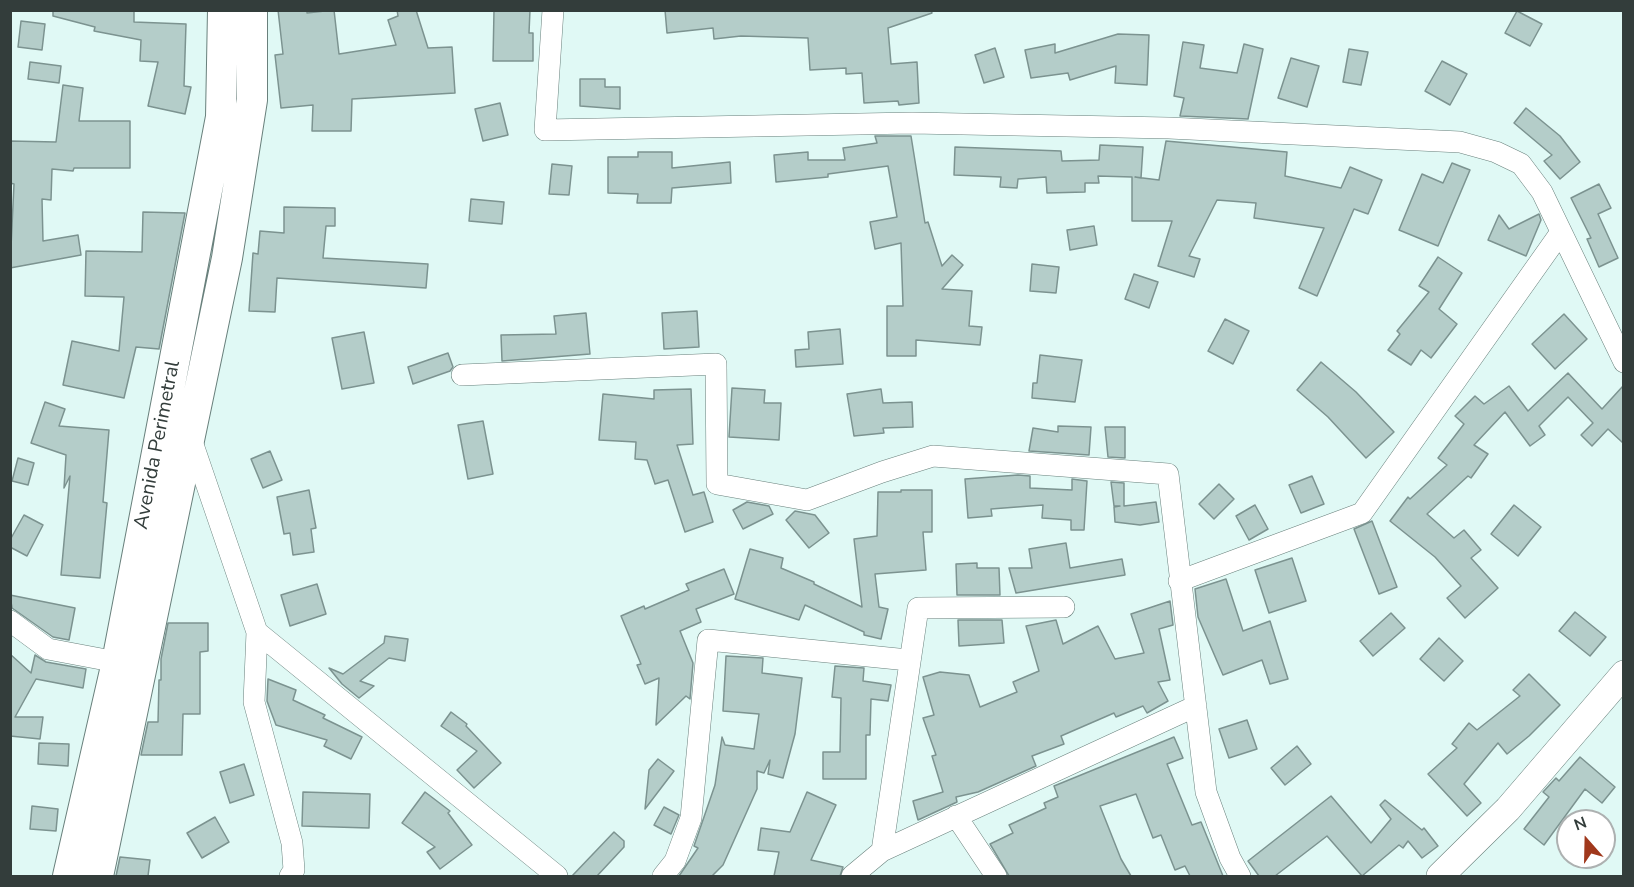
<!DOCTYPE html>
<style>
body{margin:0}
#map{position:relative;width:1634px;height:887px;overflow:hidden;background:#e0f9f5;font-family:"Nunito Sans",sans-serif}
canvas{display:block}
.frame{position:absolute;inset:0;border:12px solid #333d3b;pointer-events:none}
.north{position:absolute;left:1556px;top:809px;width:60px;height:60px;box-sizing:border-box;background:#fff;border:2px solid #adb1b1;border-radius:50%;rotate:340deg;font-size:16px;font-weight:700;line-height:24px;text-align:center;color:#333d3b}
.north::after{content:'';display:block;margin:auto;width:21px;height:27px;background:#a0381c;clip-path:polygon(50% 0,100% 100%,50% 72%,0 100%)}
</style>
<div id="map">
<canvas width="1634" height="887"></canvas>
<div class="frame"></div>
<div class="north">N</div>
</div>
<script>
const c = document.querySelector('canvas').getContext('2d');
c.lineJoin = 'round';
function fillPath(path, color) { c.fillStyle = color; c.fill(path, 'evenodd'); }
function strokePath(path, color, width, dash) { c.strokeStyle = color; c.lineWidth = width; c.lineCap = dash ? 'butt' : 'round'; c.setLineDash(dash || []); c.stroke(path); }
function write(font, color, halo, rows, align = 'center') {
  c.font = font + ' "Nunito Sans",sans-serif'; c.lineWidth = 4.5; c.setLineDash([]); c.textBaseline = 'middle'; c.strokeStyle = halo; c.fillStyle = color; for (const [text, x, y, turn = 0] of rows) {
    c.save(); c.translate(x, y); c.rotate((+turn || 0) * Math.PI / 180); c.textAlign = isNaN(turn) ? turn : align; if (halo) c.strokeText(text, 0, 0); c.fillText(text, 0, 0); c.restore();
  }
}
const building = new Path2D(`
 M53,10H134V22L186,24L184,86L191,87L185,114L148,106L158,62L140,61L141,40L94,31L95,27L53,16Z
 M278,10H307V13L334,10L339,54L396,45L388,20L398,16L397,10H416L428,48L452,47L455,93L352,99L351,131H312L313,105L281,108L275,55L283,54Z
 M494,10H530L529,33H533V61H493Z
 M665,10H931L932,13L888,28L891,64L917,62L919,103L899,105L898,101L864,103L862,73L846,74V68L810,70L808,38L741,36L714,39L713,28L667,33Z
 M1517,11L1542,24L1530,46L1505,33Z
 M21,21L45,24L42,50L18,47Z
 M1118,34L1149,35L1147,85L1115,83L1116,66L1070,80L1068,73L1031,78L1025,50L1055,44V53Z
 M1183,42L1204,45L1200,68L1237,73L1244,44L1263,49L1248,119L1180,116L1184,98L1174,96Z
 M995,48L1004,77L984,83L975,55Z
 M1349,49L1368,52L1361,85L1343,82Z
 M1291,58L1319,66L1307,107L1278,98Z
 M1442,61L1467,74L1450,105L1425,91Z
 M30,62L61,66L59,83L28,79Z
 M580,79H605V87H620V109L580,106Z
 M63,85L83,88L79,121H130V168H74L73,171L52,169L51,200L42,199L43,241L78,235L81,255L10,268L14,184L10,183V141L56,142Z
 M500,103L508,135L483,141L475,109Z
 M1526,108L1560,136L1580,162L1560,179L1544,161L1552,155L1514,123Z
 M875,136H911L925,223L928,222L942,266L952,255L963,265L942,289L972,291L969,326L982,327L980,345L916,340V356H887V306H903L901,243L875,249L870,222L897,217L888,166L828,174V177L776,182L774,155L808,152V160H845L843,148L877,143Z
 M1166,141L1287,152L1285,176L1341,188L1350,167L1382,180L1368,214L1354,209L1317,296L1299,288L1324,228L1254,218L1256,203L1217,200L1189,256L1200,259L1194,277L1158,266L1172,221H1132V177L1098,176L1099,183H1085V192L1047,193L1046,177L1018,179L1017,188L1000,187L1001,177L954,175L955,147L1061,151L1062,161L1099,160L1100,145L1143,147L1141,178L1135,177L1159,180Z
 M638,152H672V168L730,162L731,183L672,188L671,203H637L638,194L608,193V157H638Z
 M1452,163L1470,170L1438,246L1399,230L1422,174L1443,183Z
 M552,164L572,166L569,195L549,194Z
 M1599,184L1611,208L1598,214L1618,258L1599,267L1587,239L1591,238L1571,198Z
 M471,199L504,202L502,224L469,221Z
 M284,207L335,208V226H326L323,258L428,264L426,288L277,278L275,312L249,311L253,253L258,254L260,231L284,233Z
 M143,212L185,213L159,349L136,347L124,398L63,385L72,341L119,351L124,297L85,296L86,251L142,252Z
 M1539,214L1541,220L1526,256L1488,240L1499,215L1509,229Z
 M1094,226L1097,245L1070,250L1067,230Z
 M1438,257L1462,273L1439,309L1457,324L1431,358L1421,350L1411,365L1388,350L1400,334L1397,331L1429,292L1419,286Z
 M1032,264L1059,267L1056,293L1030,291Z
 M1134,274L1158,282L1149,308L1125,299Z
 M697,311L699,347L664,349L662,313Z
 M586,313L590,354L502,361L501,335L556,334L554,316Z
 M1564,314L1587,339L1555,369L1532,344Z
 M1225,319L1249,331L1233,364L1208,351Z
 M840,329L843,364L796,367L795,350L809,349L808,332Z
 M364,332L374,383L342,389L332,338Z
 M448,353L453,367L450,371L413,384L408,367Z
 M1040,355L1082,360L1075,402L1032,398L1033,383H1037Z
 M1321,362L1356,392L1394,432L1366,458L1328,417L1297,390Z
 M1568,373L1602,409L1623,386V443L1608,429L1592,446L1581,435L1593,423L1568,397L1539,426L1545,435L1530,446L1505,412L1474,445L1488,454L1471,478L1468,476L1427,514L1454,538L1464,530L1481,550L1471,558L1498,588L1465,618L1447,598L1461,586L1435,557L1390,521L1408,497L1410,499L1447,465L1438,458L1464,424L1455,416L1475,396L1484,404L1509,386L1528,411Z
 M732,388L765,390L764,403H781L779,440L729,437Z
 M691,389L693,444L677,445L693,495L704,492L713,522L685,532L668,480L655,484L647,460L635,459L636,442L599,440L603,394L654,399V390Z
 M881,389L883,403L912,402L913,427L883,428L884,433L854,436L847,394Z
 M45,402L65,409L59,426L109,430L103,502L107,503L100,578L61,575L70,476L64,488L66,455L31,443Z
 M483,421L493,474L468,479L458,425Z
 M1058,426L1091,427L1089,455L1029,451L1033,428L1058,432Z
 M1105,427H1125V458L1108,457Z
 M270,451L282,480L263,488L251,459Z
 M18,458L34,463L28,485L12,481Z
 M1018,475L1030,476V488L1072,490V479L1087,481L1084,530H1071V520L1042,518L1043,505L991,509L992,516L968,518L965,479Z
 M1312,476L1324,504L1301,513L1289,485Z
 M1111,482L1124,483V506L1156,502L1159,522L1140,525L1115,522L1114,507L1120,506H1114Z
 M1219,484L1234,499L1214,519L1199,504Z
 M309,490L316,528L311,529L314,552L293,555L290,533L284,534L277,497Z
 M901,490H932V532H923L926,570L875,574L879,607L888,609L881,639L864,635V632L805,605L799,620L735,599L750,549L783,558L781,568L814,582V584L862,607L854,539L877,536L878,492H901Z
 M747,502L769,506L773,514L743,529L733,510Z
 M1255,505L1268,529L1249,540L1236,516Z
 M1514,505L1541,527L1518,556L1491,534Z
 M795,511L815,515L829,533L809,548L786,520Z
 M24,515L43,525L27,556L10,547V540Z
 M1372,521L1397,587L1379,594L1354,529Z
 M1066,543L1070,568L1122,559L1125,575L1016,593L1009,568H1032L1029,549Z
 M1292,558L1306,601L1269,613L1255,570Z
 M977,563V568H999L1000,595H957L956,564Z
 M724,569L734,594L696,609L701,622L680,631L693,663L690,699L686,696L656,725L659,678L645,684L637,665L641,664L621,616L644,606L645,609L689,590L686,584Z
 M1226,579L1243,631L1270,621L1288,679L1270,684L1262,660L1223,675L1198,617L1195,589Z
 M317,584L326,614L290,626L281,595Z
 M10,595L75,608L69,640L53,637L12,608Z
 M1170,601L1173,625L1159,629L1170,680L1158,682L1168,701L1147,713L1143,706L1116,717L1114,713L1061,736L1064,744L1032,756L1036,766L978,792L956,797L957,802L918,820L913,801L943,792L932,756L936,755L923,718L934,715L923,677L940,672L969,675L980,707L1017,692L1013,682L1039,671L1026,626L1056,620L1063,644L1098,626L1115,659L1144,653L1131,614Z
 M1575,612L1606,637L1590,656L1559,631Z
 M1391,613L1405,628L1373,656L1360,641Z
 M958,620H1002L1004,643L959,646Z
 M168,623H208V651L200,652V714H183L182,755H141L148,722H158L159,680H161V659Z
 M385,636L408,639L405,661L389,658L360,681L374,686L359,698L342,684L329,668L343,674L384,643Z
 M1439,638L1463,661L1444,681L1420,659Z
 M10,654L31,673L35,655L46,662L86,669L83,688L36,679L15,717H43L40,739L10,736Z
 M726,656L763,658L762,673L802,678L795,734L783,778L768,774L770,760L764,773L757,771V789L723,865L712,876H679L698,848L694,846L715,785L722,737L725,745L754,749L759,714L723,711Z
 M835,666L864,668L863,681L891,685L888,701L871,699L870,735H866V779H823V752H840L841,698L832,697Z
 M1529,674L1560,705L1529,736L1507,754L1498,743L1464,784L1481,803L1467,816L1428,774L1457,748L1452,744L1469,723L1477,730L1520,696L1513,690Z
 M268,679L296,690L293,700L325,715L323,718L362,737L351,759L324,746L327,740L276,725L267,701Z
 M451,712L467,724L466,726L501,763L474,788L457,770L477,751L441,726Z
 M1247,720L1257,749L1229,758L1219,729Z
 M1174,737L1183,758L1167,764L1192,825L1201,822L1223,876H1190L1185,866L1175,870L1161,835L1153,838L1136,794L1100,806L1121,859L1131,876H1009L990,844L1013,833L1009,825L1046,808L1044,803L1058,797L1054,786Z
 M39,743L69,744L68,766L38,764Z
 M1297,746L1311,764L1285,785L1271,768Z
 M1580,757L1615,787L1602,803L1585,789L1544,845L1524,829L1549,797L1543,792L1556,778L1559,781Z
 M658,759L674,771L645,809L649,770Z
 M244,764L254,795L230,803L220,772Z
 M303,792L370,794L369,828L302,826Z
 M425,792L450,811L448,813L472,845L440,869L427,852L435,847L402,823Z
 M807,792L836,805L811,860L843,867L840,876H774L779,852L758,850L761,828L790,832Z
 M1331,796L1371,843L1391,819L1380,805L1385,800L1422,830L1424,828L1438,846L1422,858L1408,841L1403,848L1399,845L1362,876L1327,836L1275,876H1259L1248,861Z
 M32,806L58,809L56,831L30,829Z
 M664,807L679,815L671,834L654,825Z
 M215,817L229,842L202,858L187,833Z
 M614,832L624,841V847L597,876H572Z
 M120,857L150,860L148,876H116Z`);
const minor = new Path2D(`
 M553,10L545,130L912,123L1169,128L1460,142L1496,152L1521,164L1542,192L1624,362
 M462,375L716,364L717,484L807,500L882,472L933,456L1168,474L1206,792L1230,858L1240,876
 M190,436L257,632L557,876
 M1179,581L1362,513L1561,232
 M10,621L48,649L117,662
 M257,632L254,702L292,843L294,870L290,876
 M956,816L996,876
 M882,851L918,608L1064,607
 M663,876L675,861L691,818L708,640L908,660
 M852,876L882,851L1196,706`);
const tertiary = new Path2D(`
 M1440,876L1508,809L1624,674`);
const secondary = new Path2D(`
 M68,876L117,662L221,117L223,10
 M98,876L227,258L252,100V10`);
const streetNames = [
 ["Avenida Perimetral",158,445,-79]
];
fillPath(building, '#b4cdc9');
strokePath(building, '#7c9390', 1.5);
strokePath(minor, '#69807c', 22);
strokePath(tertiary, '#69807c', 28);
strokePath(secondary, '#69807c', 32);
strokePath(minor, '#fff', 21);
strokePath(tertiary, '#fff', 27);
strokePath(secondary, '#fff', 30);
write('20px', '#333d3b', '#fff', streetNames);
</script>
